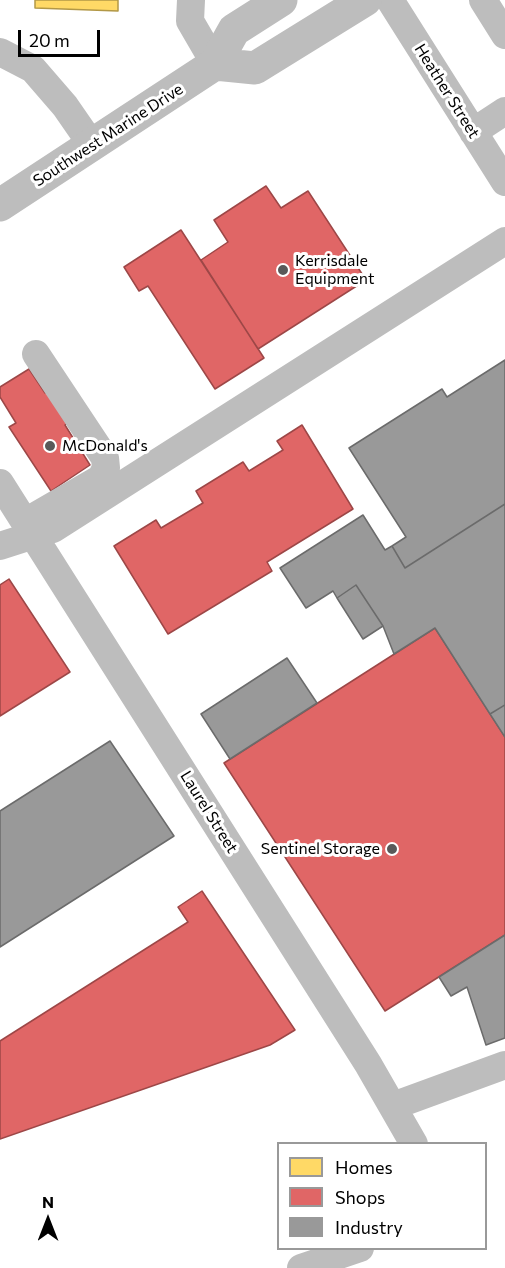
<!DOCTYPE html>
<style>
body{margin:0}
#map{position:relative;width:505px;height:1268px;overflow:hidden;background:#fff;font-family:Commissioner,sans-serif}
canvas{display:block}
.legend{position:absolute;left:277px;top:1142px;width:210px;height:108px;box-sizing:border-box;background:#fff;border:2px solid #999;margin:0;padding:8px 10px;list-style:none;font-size:18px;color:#000}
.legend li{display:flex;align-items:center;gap:12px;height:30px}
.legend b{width:30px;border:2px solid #999}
.north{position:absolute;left:18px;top:1190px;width:60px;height:60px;-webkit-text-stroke:4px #fff;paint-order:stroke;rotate:0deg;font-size:16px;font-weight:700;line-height:24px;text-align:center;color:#000}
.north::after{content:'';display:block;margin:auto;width:21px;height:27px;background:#000;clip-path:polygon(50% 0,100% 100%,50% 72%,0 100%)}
.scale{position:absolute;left:18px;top:30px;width:82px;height:27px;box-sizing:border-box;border:3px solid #000;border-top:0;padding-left:8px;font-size:18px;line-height:21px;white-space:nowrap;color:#000;-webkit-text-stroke:4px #fff;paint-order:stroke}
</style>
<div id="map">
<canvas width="505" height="1268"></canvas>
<ul class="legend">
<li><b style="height:16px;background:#ffd966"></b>Homes</li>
<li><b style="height:16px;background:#e06666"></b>Shops</li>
<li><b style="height:16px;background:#999"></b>Industry</li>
</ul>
<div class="north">N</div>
<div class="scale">20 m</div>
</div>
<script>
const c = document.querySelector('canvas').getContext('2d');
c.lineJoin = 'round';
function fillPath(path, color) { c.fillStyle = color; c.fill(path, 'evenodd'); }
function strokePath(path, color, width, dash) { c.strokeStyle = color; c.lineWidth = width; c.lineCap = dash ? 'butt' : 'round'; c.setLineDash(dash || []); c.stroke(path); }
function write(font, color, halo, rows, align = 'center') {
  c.font = font + ' Commissioner,sans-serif'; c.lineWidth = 6; c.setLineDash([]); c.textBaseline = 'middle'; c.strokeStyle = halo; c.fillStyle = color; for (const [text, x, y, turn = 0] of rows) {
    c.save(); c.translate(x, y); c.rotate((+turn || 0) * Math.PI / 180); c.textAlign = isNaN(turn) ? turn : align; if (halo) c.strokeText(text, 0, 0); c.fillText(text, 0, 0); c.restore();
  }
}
const homes = new Path2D(`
 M35,0H118V11L35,8Z`);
const shops = new Path2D(`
 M266,186L281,208L308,191L366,280L258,349L201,260L228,242L214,220Z
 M181,230L264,358L215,389L148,286L139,291L124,267Z
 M29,369L45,393L49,391L69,422L65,425L90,465L51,491L9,427L16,423L0,397V387Z
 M302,425L353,509L267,562L272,571L168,634L114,546L156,520L161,528L203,503L196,491L243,462L249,471L283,450L277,441Z
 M9,579L70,672L0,716V585Z
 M435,628L505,737V935L385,1011L224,763Z
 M202,891L295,1030L270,1045L0,1139V1041L188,922L178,907Z`);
const industry = new Path2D(`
 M505,360V504L405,568L392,546L406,537L349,448L442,389L447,397Z
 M505,504V705L490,714L435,628L394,654L383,626L356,585L337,598L333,591L306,608L280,568L363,515L385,550L392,546L405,568Z
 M356,585L383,626L363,639L337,598Z
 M287,658L317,703L230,759L201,714Z
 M505,705V737L490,714Z
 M110,741L174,836L0,947V811Z
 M505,935V1038L486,1045L467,987L451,996L439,977Z`);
const minor = new Path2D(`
 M191,0L190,21L215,64
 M390,0L505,182
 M483,0L505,35
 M0,52L33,69L65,106L92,145
 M473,132L505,111
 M0,483L368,1064L414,1144
 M25,522L101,478L106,468L105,458L36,354
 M0,546L53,529L505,241
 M393,1106L505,1065
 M301,1268L360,1248`);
const major = new Path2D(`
 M215,64L255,68L365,0
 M0,205L215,64L234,30L281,0`);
const markers = [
 [283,270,6,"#595959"],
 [50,446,6,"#595959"],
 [392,849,6,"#595959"]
];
const streetNames = [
 ["Heather Street",447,91,58],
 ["Southwest Marine Drive",108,135,-33],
 ["Laurel Street",209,812,58]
];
const poiNames = [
 ["Kerrisdale",295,261],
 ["Equipment",295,279],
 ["McDonald's",62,446],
 ["Sentinel Storage",380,849,"right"]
];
fillPath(homes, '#ffd966');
strokePath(homes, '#b29847', 1.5);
fillPath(shops, '#e06666');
strokePath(shops, '#9d4747', 1.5);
fillPath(industry, '#999');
strokePath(industry, '#6b6b6b', 1.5);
strokePath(minor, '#bdbdbd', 28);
strokePath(major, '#bdbdbd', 33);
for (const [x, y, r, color] of markers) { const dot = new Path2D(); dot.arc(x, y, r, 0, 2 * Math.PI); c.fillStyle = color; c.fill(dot); strokePath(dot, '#fff', 2); }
write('16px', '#000', '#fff', streetNames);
write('16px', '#000', '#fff', poiNames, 'left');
</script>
